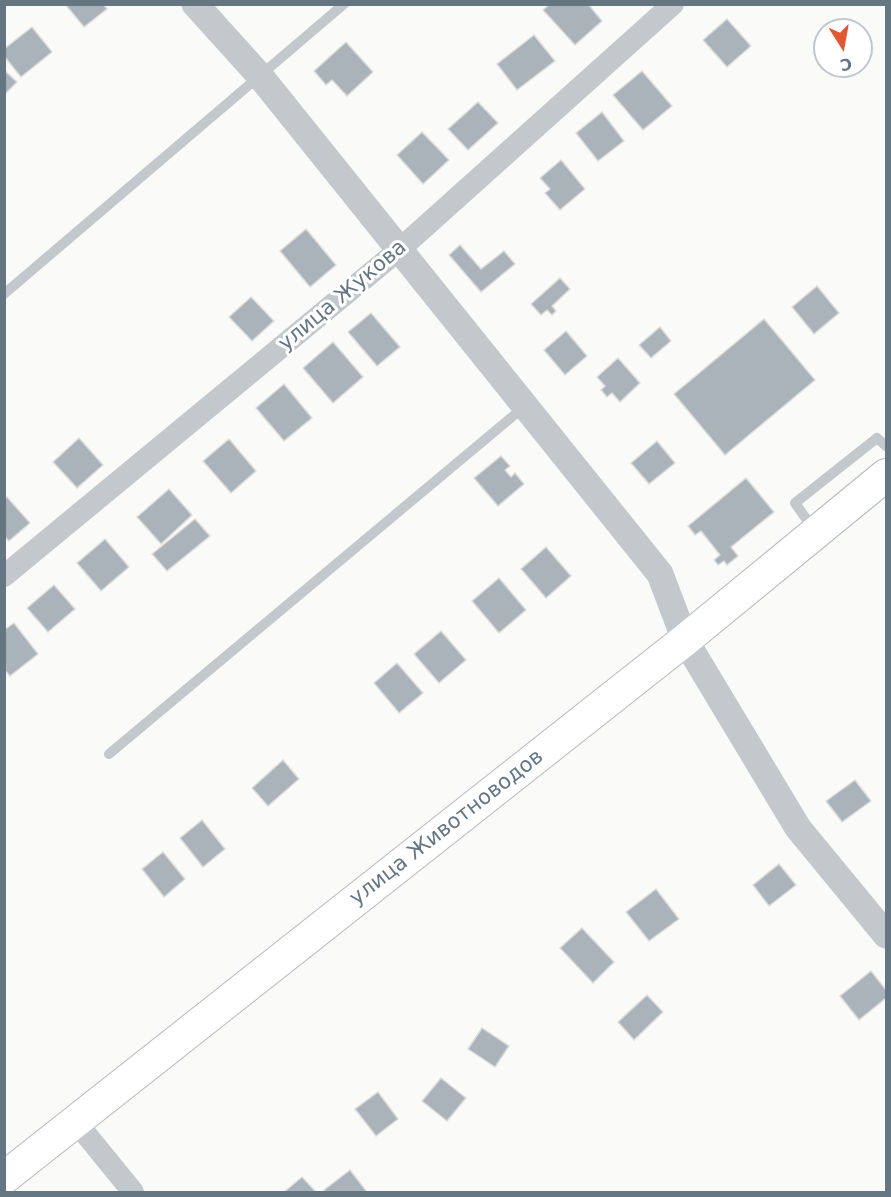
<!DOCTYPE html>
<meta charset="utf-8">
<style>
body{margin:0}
#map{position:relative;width:891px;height:1197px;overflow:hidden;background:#fafaf8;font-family:"DejaVu Sans",sans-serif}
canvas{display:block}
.frame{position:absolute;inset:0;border:6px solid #657683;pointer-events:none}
.north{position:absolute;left:813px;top:18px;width:60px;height:60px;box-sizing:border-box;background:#fff;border:2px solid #c1c8cd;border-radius:50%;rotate:169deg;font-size:16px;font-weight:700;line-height:24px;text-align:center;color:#657683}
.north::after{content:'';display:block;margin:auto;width:21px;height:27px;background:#e4572e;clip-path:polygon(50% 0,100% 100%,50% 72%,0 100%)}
</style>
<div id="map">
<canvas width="891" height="1197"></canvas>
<div class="frame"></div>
<div class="north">С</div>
</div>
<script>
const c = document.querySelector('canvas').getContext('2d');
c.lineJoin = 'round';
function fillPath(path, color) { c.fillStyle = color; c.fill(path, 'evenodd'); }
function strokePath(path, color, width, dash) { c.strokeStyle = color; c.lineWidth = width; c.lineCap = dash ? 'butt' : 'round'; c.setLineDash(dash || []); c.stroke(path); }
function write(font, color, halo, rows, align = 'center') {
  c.font = font + ' "DejaVu Sans",sans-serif'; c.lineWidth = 6; c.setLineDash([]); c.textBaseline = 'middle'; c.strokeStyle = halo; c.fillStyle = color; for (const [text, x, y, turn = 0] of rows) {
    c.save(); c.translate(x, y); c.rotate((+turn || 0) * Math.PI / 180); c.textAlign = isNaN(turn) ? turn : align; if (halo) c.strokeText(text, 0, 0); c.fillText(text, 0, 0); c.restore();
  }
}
const building = new Path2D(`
 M65,4H103L107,9L84,27Z
 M550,4H588L602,21L575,45L543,10Z
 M727,19L751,46L727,67L703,40Z
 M32,27L52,52L21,77L4,56V49Z
 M534,35L555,61L517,90L497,64Z
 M346,42L373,72L347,96L332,80L326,85L314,71Z
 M4,70L17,82L4,95Z
 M642,71L672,106L643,130L613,95Z
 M478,102L498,123L468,150L448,129Z
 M602,112L624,141L598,161L576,133Z
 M422,132L449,160L423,184L397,155Z
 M561,160L585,189L560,210L545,193L550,189L540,178Z
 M306,229L336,265L310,287L280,251Z
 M460,245L481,269L504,251L515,264L481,292L449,255Z
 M560,278L570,289L552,306L556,311L552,315L547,310L541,315L531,304Z
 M817,286L839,313L814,334L792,307Z
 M251,297L274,321L252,341L229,317Z
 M371,313L400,347L377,366L348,332Z
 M764,319L815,380L725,455L674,394Z
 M660,327L671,341L651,358L639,345Z
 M566,331L587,356L565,375L544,350Z
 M333,342L363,377L333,403L303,368Z
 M618,358L640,383L620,402L612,393L607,397L601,390L605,386L597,377Z
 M284,384L312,418L284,441L256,408Z
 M79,438L103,465L77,488L53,462Z
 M229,439L256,471L231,493L203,461Z
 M657,441L675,463L649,484L631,463Z
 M501,456L510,466L505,470L511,477L515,473L524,484L498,506L474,478Z
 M746,478L774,512L731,547L738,556L727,565L724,561L718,565L714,560L720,555L701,531L695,535L688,526Z
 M169,489L192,515L161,544L137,517Z
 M7,497L30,523L9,541L4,536V499Z
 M195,519L210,536L167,571L152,554Z
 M105,539L129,567L101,591L77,563Z
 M546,547L571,576L546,598L521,569Z
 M499,578L526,610L499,633L472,601Z
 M54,585L75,609L48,632L27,608Z
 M14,623L38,654L10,676L4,669V630Z
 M441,631L466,660L439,683L414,654Z
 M397,663L423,693L399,713L374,683Z
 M283,760L299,779L268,806L252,788Z
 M855,780L871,801L842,822L826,801Z
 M202,820L225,849L203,867L180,838Z
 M163,852L185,879L164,897L142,869Z
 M779,864L796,885L769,906L753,885Z
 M656,889L679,919L649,941L626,912Z
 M582,928L614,962L593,983L560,948Z
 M871,971L886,990V998L859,1020L840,996Z
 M647,995L663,1012L634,1040L618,1022Z
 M482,1028L509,1046L495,1067L468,1049Z
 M441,1078L466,1098L447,1121L422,1101Z
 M378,1092L398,1119L376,1136L355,1109Z
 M350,1170L367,1192H326L324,1190Z
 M302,1177L316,1192H284Z`);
const service = new Path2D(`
 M4,294L344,4
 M814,530L795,503L877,438L886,446
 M109,754L525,406`);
const minor = new Path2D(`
 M4,576L400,249L673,4
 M76,1122L133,1192`);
const tertiary = new Path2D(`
 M195,4L260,76L660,574L685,640L798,828L886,935`);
const secondary = new Path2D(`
 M4,1178L685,640L886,475`);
const streetNames = [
 ["улица Жукова",343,296,-40],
 ["улица Животноводов",447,828,-38]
];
fillPath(building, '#aab3b9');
strokePath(building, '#dcdcda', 1.5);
strokePath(secondary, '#b3babf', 34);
strokePath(service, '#c3c8cc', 10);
strokePath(minor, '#c3c8cc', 22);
strokePath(tertiary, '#c3c8cc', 27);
strokePath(secondary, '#fff', 32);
write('21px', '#657683', '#fff', streetNames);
</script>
